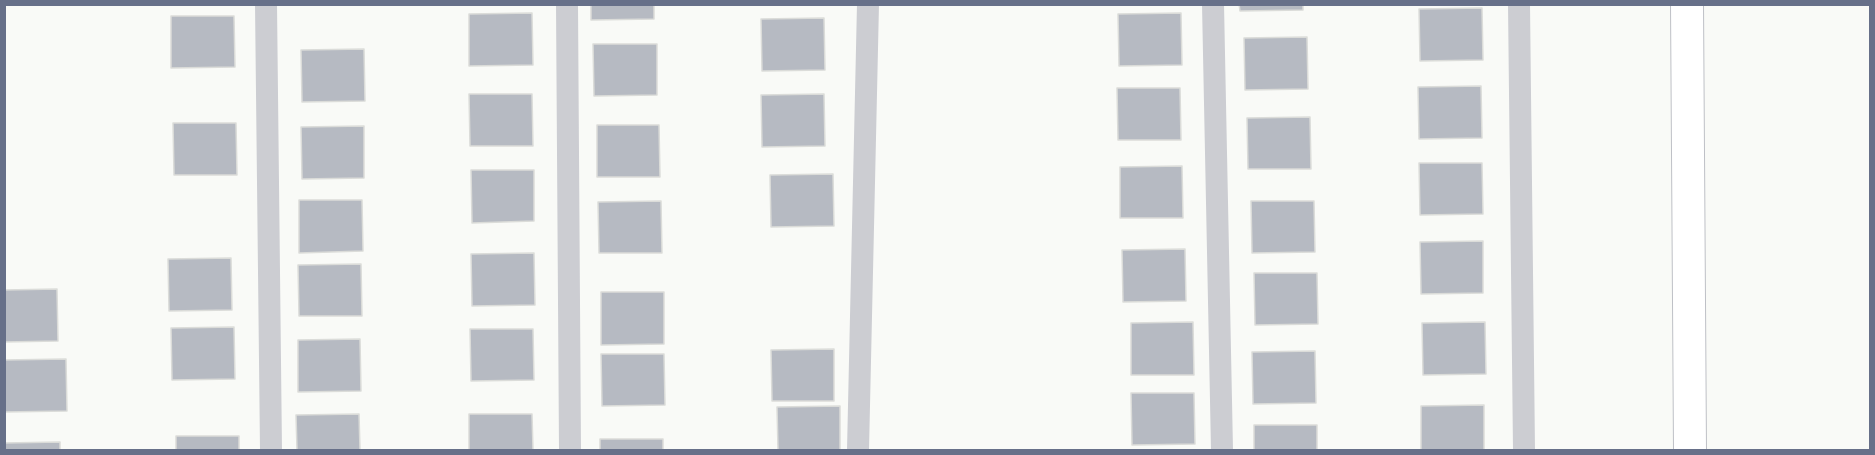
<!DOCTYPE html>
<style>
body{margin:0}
#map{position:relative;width:1875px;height:455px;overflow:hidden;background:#f9faf7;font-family:Karla,sans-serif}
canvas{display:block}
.frame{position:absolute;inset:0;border:6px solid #677089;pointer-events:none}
</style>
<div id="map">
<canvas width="1875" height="455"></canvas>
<div class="frame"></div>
</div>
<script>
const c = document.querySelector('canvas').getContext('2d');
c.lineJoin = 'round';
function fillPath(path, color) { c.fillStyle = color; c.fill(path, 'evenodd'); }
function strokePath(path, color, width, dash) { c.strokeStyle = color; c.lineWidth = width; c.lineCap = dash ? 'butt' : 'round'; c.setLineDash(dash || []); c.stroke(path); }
const building = new Path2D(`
 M591,4H654V19L591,20Z
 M1239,4H1303V10L1240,11Z
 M1482,8L1483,60L1420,61L1419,9Z
 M532,13L533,65L469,66V14Z
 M1181,13L1182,65L1119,66L1118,14Z
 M171,16H234L235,67L171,68Z
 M824,18L825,70L762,71L761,19Z
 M1307,37L1308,89L1245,90L1244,38Z
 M593,44H657V95L594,96Z
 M364,49L365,101L302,102L301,50Z
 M1481,86L1482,138L1419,139L1418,87Z
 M1117,88H1180L1181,140H1118Z
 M469,94H532L533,146H470Z
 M824,94L825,146L762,147L761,95Z
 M1310,117L1311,169H1248L1247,118Z
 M173,123H236L237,175H174Z
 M597,125H659L660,177H597Z
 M364,126V178L302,179L301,127Z
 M1419,163H1482L1483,214L1420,215Z
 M1182,166L1183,218H1120V167Z
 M471,170H534V221L472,223Z
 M833,174L834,226L771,227L770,175Z
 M299,200H362L363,251L299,253Z
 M661,201L662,253H599L598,202Z
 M1251,201H1314L1315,252L1252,253Z
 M1483,241V293L1421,294L1420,242Z
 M1185,249L1186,301L1123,302L1122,250Z
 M534,253L535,305L472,306L471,254Z
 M231,258L232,310L169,311L168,259Z
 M361,264L362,316H299L298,265Z
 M1254,273H1317L1318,324L1255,325Z
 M57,289L58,341L4,342V290Z
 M601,292H664V344L601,345Z
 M1193,322L1194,375H1131V323Z
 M1485,322L1486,374L1423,375L1422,323Z
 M234,327L235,379L172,380L171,328Z
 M470,329H533L534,380L471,381Z
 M360,339L361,391L298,392V340Z
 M834,349V401H772L771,350Z
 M1315,351L1316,403L1253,404L1252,352Z
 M601,354H664L665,405L602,406Z
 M66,359L67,411L4,412V360Z
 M1131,393H1194L1195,444L1132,445Z
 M1484,405V450H1421V406Z
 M840,406V450H778L777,407Z
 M359,414L360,450H297L296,415Z
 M469,414H532L533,450H469Z
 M1254,425H1317V450H1254Z
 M176,436H239V450H176Z
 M600,439H663V450H600Z
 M60,442V450H4V443Z`);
const street = new Path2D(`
 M266,4L271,450
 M567,4L570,450
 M1213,4L1222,450
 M1519,4L1524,450
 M858,450L868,4`);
const secondary = new Path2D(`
 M1687,4L1690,450`);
fillPath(building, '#b6bac2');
strokePath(building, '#dbdcd9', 1.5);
strokePath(secondary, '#bec0c6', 34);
strokePath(street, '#cccdd2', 22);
strokePath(secondary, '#fff', 32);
</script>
